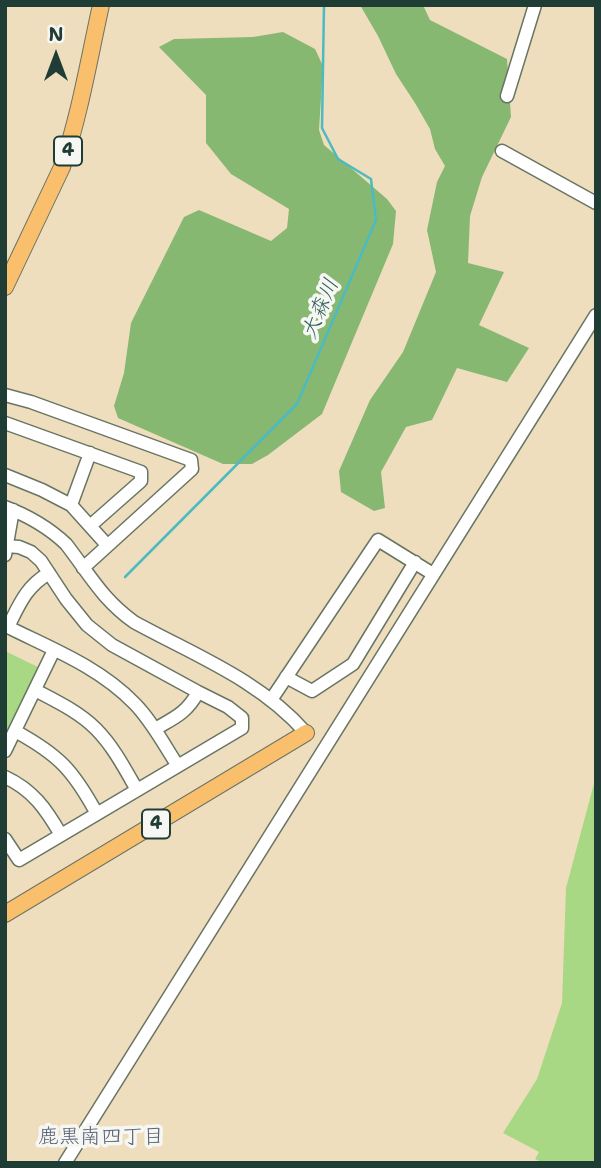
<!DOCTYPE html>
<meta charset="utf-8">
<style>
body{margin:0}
#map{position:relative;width:601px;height:1168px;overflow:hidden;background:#efdebd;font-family:"Shantell Sans",sans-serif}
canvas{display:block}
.frame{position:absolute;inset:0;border:7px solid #1f3d34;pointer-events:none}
.north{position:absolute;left:21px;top:21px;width:70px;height:70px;-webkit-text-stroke:5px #f6f6f2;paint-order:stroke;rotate:0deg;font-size:19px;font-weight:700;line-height:28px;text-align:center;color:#1f3d34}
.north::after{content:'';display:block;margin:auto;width:24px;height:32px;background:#1f3d34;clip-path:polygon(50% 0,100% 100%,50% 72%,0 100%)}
</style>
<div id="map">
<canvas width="601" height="1168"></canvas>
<div class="frame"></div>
<div class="north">N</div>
</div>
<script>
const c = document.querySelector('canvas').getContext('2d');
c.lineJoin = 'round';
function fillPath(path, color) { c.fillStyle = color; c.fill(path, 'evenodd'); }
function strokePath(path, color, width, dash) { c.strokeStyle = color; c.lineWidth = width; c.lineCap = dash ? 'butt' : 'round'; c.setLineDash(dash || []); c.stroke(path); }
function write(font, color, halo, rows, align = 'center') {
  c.font = font + ' "Shantell Sans","Klee One",sans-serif'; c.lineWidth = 7; c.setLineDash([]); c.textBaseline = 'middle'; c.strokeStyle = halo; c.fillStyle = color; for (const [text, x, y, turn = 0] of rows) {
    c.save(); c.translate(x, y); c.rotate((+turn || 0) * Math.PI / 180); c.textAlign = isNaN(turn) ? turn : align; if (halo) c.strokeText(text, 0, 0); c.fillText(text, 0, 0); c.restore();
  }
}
const green = new Path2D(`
 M5,651L40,668L5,740Z
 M596,776V1163H543L535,1159L539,1152L503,1133L537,1079L562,1003L566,888Z`);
const forest = new Path2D(`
 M360,5H423L430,20L507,59L511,117L482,177L470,216L468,263L504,272L479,325L529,348L507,382L457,368L432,420L406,427L381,472L385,508L374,511L341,492L339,471L370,400L403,352L436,272L427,230L437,182L445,166L435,149L430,129L415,103L396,74L378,36Z
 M283,32L315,49L323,66L319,130L324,145L387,199L396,211L393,244L322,414L268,455L252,464H223L118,418L114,406L124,373L131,323L184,217L199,210L271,241L287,228L289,209L231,174L206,143V95L159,47L174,39L253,37Z`);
const stream = new Path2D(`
 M125,577L297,404L376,220L371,179L338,159L322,128L324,5`);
const minor = new Path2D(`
 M507,96L535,5
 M502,151L596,203
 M5,395L31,402L191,460L192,469L83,568
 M5,423L141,472V481L90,526
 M5,475L42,490L71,505L107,545
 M71,505L90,453
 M5,507C29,516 48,527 66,544C90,575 102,599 134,622C194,655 260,680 306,733
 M5,555L13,510
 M49,573C26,587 20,603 8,627C52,649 99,667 134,703C152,721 164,745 178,766
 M286,677L312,691L353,664L415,562
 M35,690C56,701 79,712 96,729C113,746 125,769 137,790
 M271,700L378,540L433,574
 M155,729C174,718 187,713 198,692
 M15,731C59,755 73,770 97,814
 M5,751L54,650
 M5,777C33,790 46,809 61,835
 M5,839L19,860L242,728V718L228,707L198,692L112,645L87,625L66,599L41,561L31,552L19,547L7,546
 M65,1163L596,315`);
const major = new Path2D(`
 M5,287L62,167C80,114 89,59 101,5
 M5,914L306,733`);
const shields = [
 [68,151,28],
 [156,824,28]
];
const shieldNames = [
 ["4",68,151],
 ["4",156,824]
];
const waterNames = [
 ["大森川",321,309,-67]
];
const neighbourhoodNames = [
 ["鹿黒南四丁目",101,1138]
];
fillPath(green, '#a9d885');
fillPath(forest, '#86b872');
strokePath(stream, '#4cbbc1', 2.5);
strokePath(minor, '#687564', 15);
strokePath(major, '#687564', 18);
strokePath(minor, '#fff', 12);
strokePath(major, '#f9bf6d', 16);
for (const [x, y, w] of shields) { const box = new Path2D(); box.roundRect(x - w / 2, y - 14.5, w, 29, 5); c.fillStyle = '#f6f6f2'; c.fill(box); strokePath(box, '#1f3d34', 2); }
write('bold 18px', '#1f3d34', null, shieldNames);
write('italic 21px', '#2a5c57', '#f6f6f2', waterNames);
write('21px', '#586174', '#f6f6f2', neighbourhoodNames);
</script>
